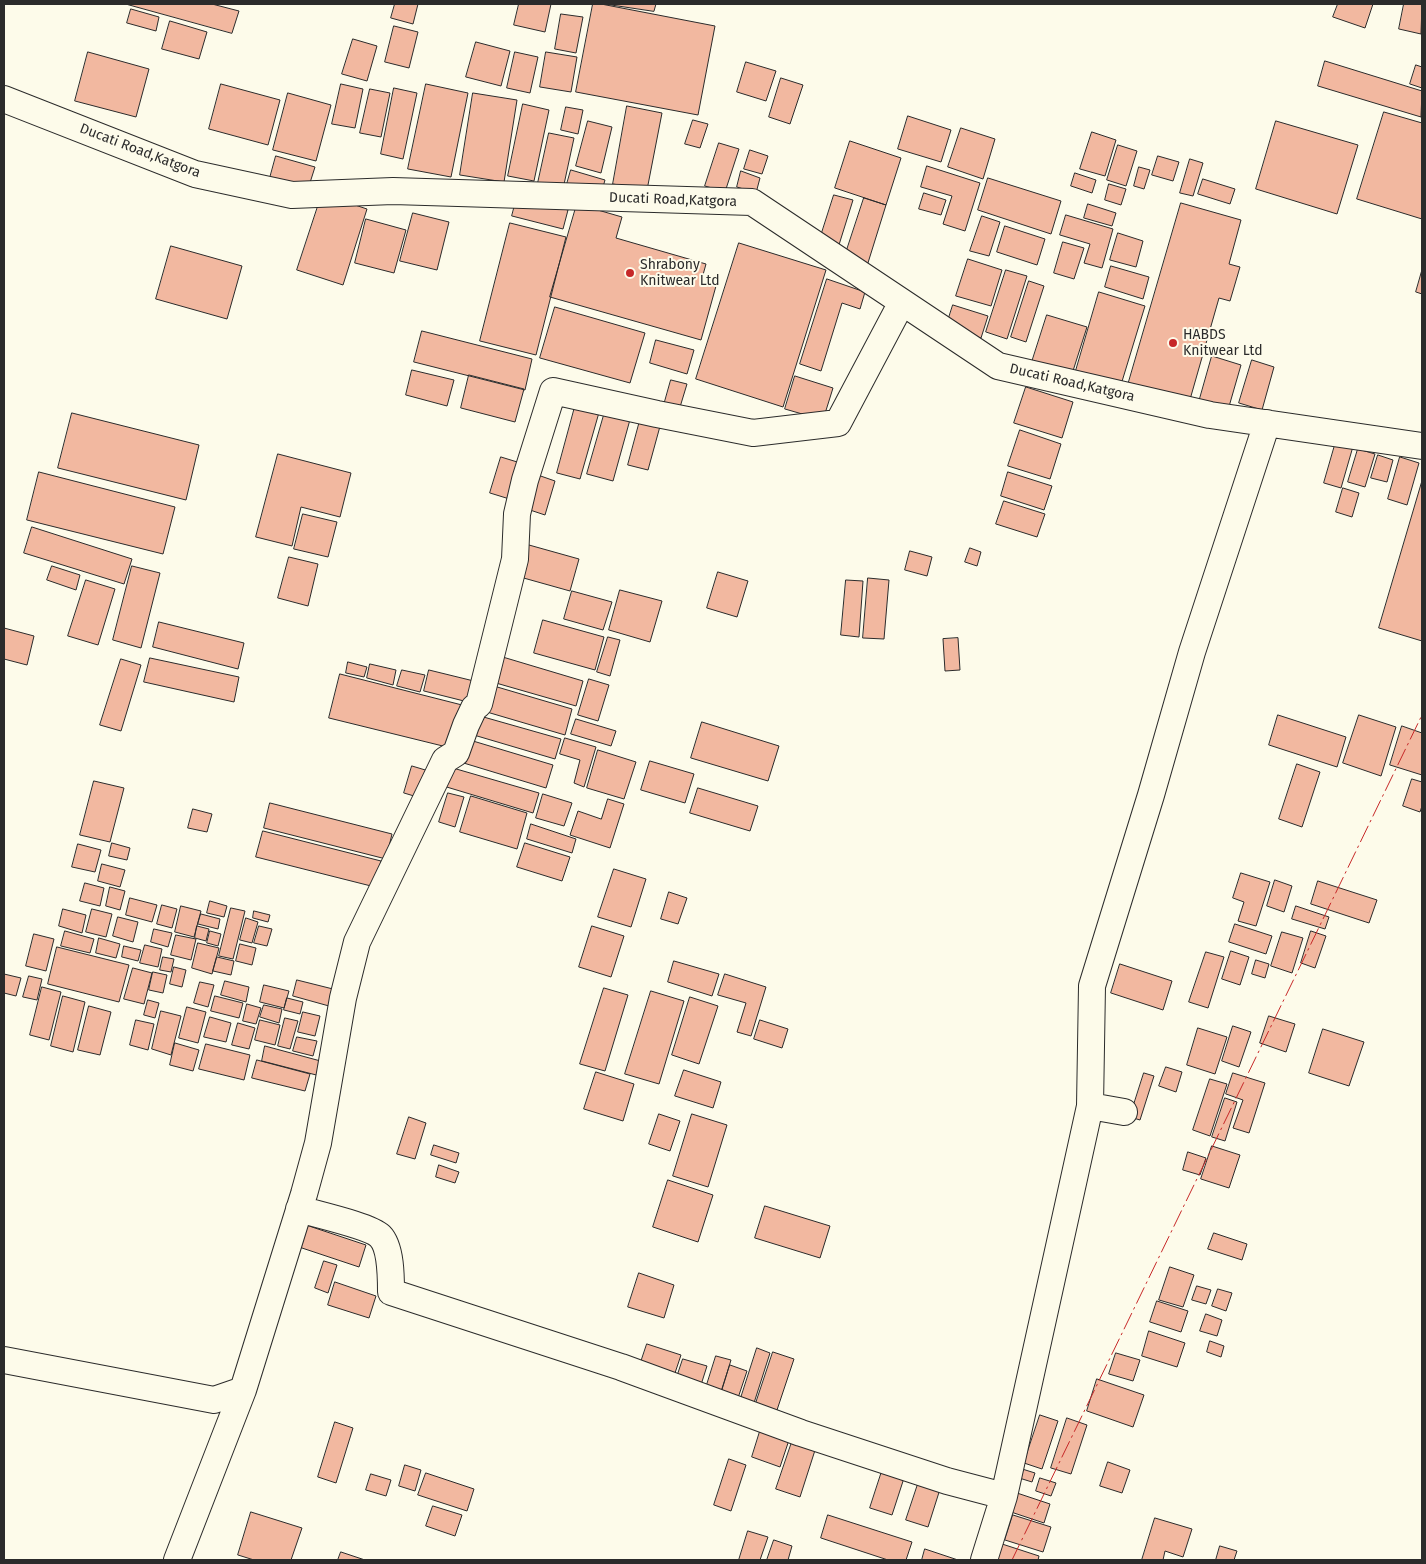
<!DOCTYPE html>
<style>
body{margin:0}
#map{position:relative;width:1426px;height:1564px;overflow:hidden;background:#fdfbea;font-family:"Fira Sans",sans-serif}
canvas{display:block}
.frame{position:absolute;inset:0;border:5px solid #2b2b2b;pointer-events:none}
</style>
<div id="map">
<canvas width="1426" height="1564"></canvas>
<div class="frame"></div>
</div>
<script>
const c = document.querySelector('canvas').getContext('2d');
c.lineJoin = 'round';
function fillPath(path, color) { c.fillStyle = color; c.fill(path, 'evenodd'); }
function strokePath(path, color, width, dash) { c.strokeStyle = color; c.lineWidth = width; c.lineCap = dash ? 'butt' : 'round'; c.setLineDash(dash || []); c.stroke(path); }
function write(font, color, halo, rows, align = 'center') {
  c.font = font + ' "Fira Sans",sans-serif'; c.lineWidth = 4; c.setLineDash([]); c.textBaseline = 'middle'; c.strokeStyle = halo; c.fillStyle = color; for (const [text, x, y, turn = 0] of rows) {
    c.save(); c.translate(x, y); c.rotate((+turn || 0) * Math.PI / 180); c.textAlign = isNaN(turn) ? turn : align; if (halo) c.strokeText(text, 0, 0); c.fillText(text, 0, 0); c.restore();
  }
}
const building = new Path2D(`
 M126,4H212L239,11L232,33Z
 M395,4H418L413,24L391,18Z
 M519,4H551L545,32L514,25Z
 M593,4H601L715,26L698,115L576,92Z
 M605,4H656L654,11Z
 M1338,4H1373L1365,28L1333,17Z
 M1404,4H1422L1421,34L1399,29Z
 M131,9L159,17L156,31L127,23Z
 M561,14L583,17L576,53L555,49Z
 M170,21L207,32L199,59L162,49Z
 M394,26L418,32L409,68L385,62Z
 M353,39L377,46L367,81L342,74Z
 M476,42L510,51L501,86L466,77Z
 M88,52L149,69L136,117L75,101Z
 M515,52L538,57L530,93L507,88Z
 M546,52L577,57L571,92L540,87Z
 M1325,61L1422,91L1421,117L1318,86Z
 M746,62L776,71L766,101L737,92Z
 M1416,65L1422,67V88L1410,84Z
 M781,78L803,85L790,124L769,117Z
 M221,84L280,100L268,145L209,129Z
 M341,84L363,89L355,128L332,124Z
 M426,84L468,93L451,177L408,169Z
 M394,88L417,93L403,159L381,154Z
 M370,89L390,93L381,137L360,133Z
 M288,93L331,105L316,161L273,150Z
 M473,93L517,100L504,182L460,175Z
 M523,104L549,110L534,181L508,176Z
 M627,106L662,113L647,190L613,184Z
 M566,107L583,110L578,134L561,130Z
 M1384,112L1422,123V219L1357,199Z
 M908,116L951,130L941,162L898,149Z
 M693,120L708,124L700,148L685,144Z
 M588,121L612,127L601,173L576,166Z
 M1276,121L1358,145L1337,214L1256,189Z
 M961,128L995,139L983,179L948,167Z
 M1092,132L1116,140L1105,176L1080,169Z
 M549,133L574,138L563,189L538,183Z
 M850,141L901,158L886,205L835,188Z
 M719,143L739,149L725,192L705,186Z
 M1118,145L1137,151L1126,186L1107,180Z
 M750,150L768,156L762,174L744,169Z
 M276,156L315,167L308,189L270,178Z
 M1158,156L1179,162L1173,181L1152,175Z
 M1190,159L1203,163L1193,196L1180,193Z
 M927,166L980,183L965,231L943,224L952,196L921,187Z
 M1139,167L1150,170L1144,189L1134,186Z
 M571,170L605,180L601,194L567,184Z
 M741,171L760,178L756,193L737,187Z
 M1075,173L1096,180L1092,193L1071,186Z
 M988,178L1061,201L1051,234L978,210Z
 M1203,179L1235,189L1230,204L1198,194Z
 M1109,184L1126,189L1121,205L1105,200Z
 M924,193L946,200L941,215L919,209Z
 M322,194L367,209L343,285L297,270Z
 M834,195L853,200L838,248L819,242Z
 M517,197L568,210L563,229L512,216Z
 M864,198L886,205L867,266L844,259Z
 M1181,203L1241,220L1229,264L1240,267L1230,301L1219,298L1189,403L1128,385Z
 M577,204L622,217L616,238L706,264L701,282L716,286L701,340L550,297Z
 M1088,204L1116,213L1112,226L1084,218Z
 M413,213L449,222L437,270L400,261Z
 M1066,215L1113,229L1102,268L1084,263L1090,244L1060,235Z
 M982,216L1000,222L989,256L970,251Z
 M366,219L406,230L394,273L355,263Z
 M510,223L566,237L536,355L480,341Z
 M1005,226L1045,239L1037,265L997,252Z
 M1118,233L1143,241L1136,267L1110,260Z
 M1063,242L1084,248L1074,279L1054,273Z
 M739,243L826,270L783,407L696,379Z
 M171,246L242,266L227,319L156,299Z
 M968,259L1002,270L991,306L956,296Z
 M1111,266L1149,277L1143,299L1105,287Z
 M1006,270L1027,276L1007,339L986,332Z
 M1422,270V294L1416,292Z
 M827,279L865,292L860,309L842,303L821,371L800,364Z
 M1029,281L1044,286L1026,342L1011,337Z
 M1099,292L1145,306L1120,388L1075,374Z
 M953,305L988,316L981,338L946,327Z
 M555,307L645,333L630,383L540,358Z
 M1047,315L1087,327L1072,374L1032,362Z
 M422,331L532,359L525,390L414,362Z
 M656,340L694,350L687,374L650,363Z
 M1212,356L1241,365L1228,410L1199,402Z
 M1252,360L1274,367L1262,410L1239,403Z
 M412,370L454,380L447,406L406,395Z
 M469,375L524,389L515,422L461,408Z
 M795,376L833,388L823,420L785,409Z
 M671,380L687,384L677,417L662,412Z
 M1026,387L1073,402L1062,438L1014,423Z
 M576,403L600,409L580,479L557,473Z
 M606,408L631,416L613,481L587,474Z
 M72,413L199,445L186,500L58,468Z
 M642,413L662,419L648,470L628,465Z
 M1020,430L1061,444L1050,479L1008,466Z
 M1337,438L1354,443L1341,488L1324,483Z
 M1358,449L1375,454L1365,487L1348,482Z
 M278,454L351,473L340,517L301,507L292,546L256,537Z
 M1378,455L1393,460L1387,482L1371,478Z
 M501,457L527,465L516,501L490,493Z
 M1400,457L1419,463L1407,505L1388,499Z
 M39,472L175,507L163,554L27,520Z
 M1008,472L1052,486L1044,510L1001,496Z
 M532,473L555,481L545,515L521,507Z
 M1422,481V641L1379,628Z
 M1343,488L1359,493L1352,517L1336,512Z
 M1004,501L1045,514L1037,537L996,524Z
 M303,514L337,522L328,557L294,549Z
 M32,527L132,559L124,584L24,553Z
 M529,545L579,559L570,591L520,577Z
 M970,548L981,552L977,566L965,562Z
 M910,551L932,557L927,576L905,570Z
 M289,557L318,564L308,606L278,598Z
 M52,566L80,575L76,590L47,580Z
 M132,566L160,573L141,648L113,640Z
 M718,572L748,581L737,617L707,608Z
 M868,578L889,580L884,639L863,638Z
 M86,580L115,589L98,645L68,636Z
 M846,580L863,581L859,637L841,635Z
 M620,590L662,601L650,642L609,630Z
 M572,591L612,602L603,630L564,619Z
 M543,620L604,637L595,670L534,653Z
 M159,622L244,643L238,669L153,647Z
 M4,628L34,636L27,665L4,659Z
 M608,637L620,640L610,676L597,672Z
 M958,638L960,670L945,671L943,639Z
 M496,655L583,681L576,706L489,681Z
 M150,658L239,677L234,702L144,682Z
 M121,659L141,665L121,731L100,725Z
 M348,662L367,667L364,677L346,673Z
 M370,664L396,670L393,685L367,678Z
 M402,670L425,675L420,692L397,686Z
 M429,670L482,683L476,704L424,691Z
 M340,674L466,706L455,749L329,718Z
 M589,679L609,685L598,721L578,715Z
 M487,684L572,709L565,735L480,710Z
 M473,714L561,739L555,759L467,733Z
 M1278,715L1346,737L1337,767L1269,745Z
 M1359,715L1396,727L1381,776L1343,763Z
 M576,719L616,731L611,746L571,734Z
 M702,722L779,746L768,781L691,758Z
 M1402,726L1422,733V775L1390,765Z
 M463,738L553,765L546,788L457,761Z
 M565,738L596,747L584,787L574,783L580,760L560,754Z
 M598,750L636,762L624,799L587,788Z
 M650,761L694,774L685,803L641,790Z
 M1297,764L1320,772L1302,827L1279,819Z
 M412,766L432,772L424,799L404,793Z
 M446,766L539,793L533,813L440,785Z
 M1412,779L1422,782V806L1420,812L1403,806Z
 M94,781L124,788L110,842L80,835Z
 M698,788L758,806L750,831L690,813Z
 M448,793L464,797L455,827L439,822Z
 M543,794L572,803L564,826L536,818Z
 M471,796L527,813L517,849L460,832Z
 M608,799L624,804L610,848L570,835L578,811L601,819Z
 M270,803L392,834L386,859L264,828Z
 M193,809L212,814L207,832L188,828Z
 M531,824L576,839L572,853L527,839Z
 M263,831L381,861L375,887L256,857Z
 M112,843L130,848L127,860L109,856Z
 M525,843L570,857L562,881L517,867Z
 M78,844L101,850L95,872L72,867Z
 M102,864L125,870L120,887L98,881Z
 M614,869L646,879L631,927L598,917Z
 M1241,873L1270,882L1256,926L1238,921L1244,902L1233,898Z
 M1275,880L1292,886L1284,912L1267,906Z
 M1318,881L1377,900L1369,923L1311,904Z
 M85,883L104,888L100,906L80,901Z
 M110,887L125,891L120,910L106,906Z
 M669,892L687,898L678,924L661,919Z
 M130,898L157,905L152,922L126,915Z
 M210,901L227,906L224,917L207,913Z
 M162,905L177,909L172,928L157,924Z
 M181,906L201,911L194,937L175,932Z
 M1296,906L1329,917L1325,929L1292,919Z
 M231,908L245,911L233,959L219,956Z
 M63,909L86,915L82,933L59,926Z
 M92,909L112,914L106,937L86,932Z
 M254,911L270,915L268,922L253,918Z
 M201,914L220,919L218,929L198,924Z
 M118,917L138,922L133,942L113,936Z
 M246,918L258,922L252,943L240,940Z
 M1235,924L1272,936L1266,954L1229,942Z
 M197,926L209,929L206,941L195,938Z
 M259,926L272,929L267,946L254,943Z
 M592,926L624,936L611,977L579,967Z
 M154,929L172,933L168,947L151,942Z
 M65,931L94,939L90,953L61,946Z
 M210,931L221,934L218,946L207,943Z
 M1311,931L1326,936L1315,968L1301,963Z
 M1282,932L1303,938L1292,973L1271,966Z
 M34,934L54,939L46,971L26,966Z
 M176,935L196,939L191,960L171,955Z
 M99,938L120,944L116,958L96,953Z
 M198,943L219,948L212,974L192,968Z
 M240,944L256,948L252,965L236,961Z
 M145,945L162,949L158,967L140,963Z
 M124,946L141,950L138,961L122,957Z
 M57,947L129,965L119,1002L48,984Z
 M1231,951L1249,957L1240,985L1222,979Z
 M1206,952L1224,957L1208,1008L1189,1002Z
 M163,957L174,959L171,972L160,970Z
 M217,957L234,961L231,975L213,971Z
 M1256,960L1269,964L1265,978L1252,974Z
 M674,961L719,974L712,996L668,982Z
 M1120,964L1172,981L1163,1010L1111,993Z
 M174,967L186,970L182,987L170,984Z
 M133,968L152,973L144,1004L124,999Z
 M153,972L167,975L163,993L149,990Z
 M4,974L21,978L16,996L4,993Z
 M725,974L766,987L751,1036L737,1032L746,1003L718,995Z
 M29,976L42,979L37,1000L23,997Z
 M297,980L333,989L329,1006L293,996Z
 M225,981L249,987L246,1002L221,995Z
 M200,982L214,985L208,1007L194,1003Z
 M264,985L289,991L284,1008L260,1002Z
 M42,987L61,992L49,1040L30,1035Z
 M604,988L628,995L605,1071L580,1064Z
 M651,991L684,1001L659,1084L625,1074Z
 M63,996L85,1002L73,1052L51,1046Z
 M215,996L243,1003L239,1018L211,1011Z
 M690,997L718,1006L699,1064L672,1055Z
 M287,998L303,1002L300,1014L284,1010Z
 M148,1000L159,1003L155,1018L144,1015Z
 M247,1004L261,1008L256,1024L243,1021Z
 M264,1005L282,1009L279,1023L260,1017Z
 M89,1006L111,1012L100,1055L78,1050Z
 M187,1007L206,1012L198,1043L179,1038Z
 M161,1011L181,1016L171,1055L152,1049Z
 M303,1012L320,1016L315,1036L298,1032Z
 M1269,1016L1295,1024L1286,1052L1260,1043Z
 M210,1017L231,1023L226,1042L204,1037Z
 M285,1018L298,1021L290,1049L278,1046Z
 M136,1020L154,1024L148,1050L130,1045Z
 M260,1020L280,1025L275,1045L255,1040Z
 M760,1020L788,1029L782,1048L754,1039Z
 M238,1023L255,1028L249,1049L232,1045Z
 M1233,1026L1251,1032L1239,1067L1222,1061Z
 M1198,1028L1227,1037L1215,1074L1187,1065Z
 M1323,1029L1364,1042L1349,1086L1309,1073Z
 M297,1037L317,1041L313,1056L293,1051Z
 M175,1043L199,1050L193,1071L170,1065Z
 M206,1044L250,1055L244,1080L199,1069Z
 M265,1046L328,1063L324,1077L262,1061Z
 M257,1060L310,1074L305,1091L252,1078Z
 M1166,1067L1182,1072L1176,1092L1159,1086Z
 M684,1070L721,1082L713,1108L675,1096Z
 M596,1072L634,1084L623,1121L584,1109Z
 M1144,1073L1154,1076L1140,1120L1130,1117Z
 M1233,1073L1265,1083L1249,1133L1233,1128L1243,1100L1226,1094Z
 M1210,1079L1227,1084L1210,1136L1193,1130Z
 M1225,1098L1237,1102L1225,1141L1212,1137Z
 M659,1114L680,1121L670,1151L649,1144Z
 M692,1114L727,1125L708,1187L673,1176Z
 M409,1117L426,1123L415,1159L397,1154Z
 M434,1145L459,1153L456,1163L431,1155Z
 M1212,1146L1240,1155L1229,1188L1201,1179Z
 M1188,1152L1206,1158L1200,1175L1183,1170Z
 M439,1165L459,1172L455,1183L436,1177Z
 M668,1180L713,1195L698,1242L653,1227Z
 M765,1206L830,1226L820,1258L755,1238Z
 M303,1224L366,1245L359,1267L296,1246Z
 M1214,1233L1247,1244L1242,1260L1208,1249Z
 M324,1261L337,1265L328,1293L315,1288Z
 M1170,1267L1194,1275L1183,1307L1159,1300Z
 M639,1273L674,1285L664,1318L628,1307Z
 M335,1282L376,1296L369,1318L328,1305Z
 M1197,1286L1211,1290L1206,1304L1192,1300Z
 M1218,1289L1232,1293L1226,1311L1212,1306Z
 M1157,1301L1188,1311L1181,1332L1150,1322Z
 M1206,1314L1222,1320L1217,1336L1200,1331Z
 M1149,1331L1185,1343L1177,1367L1142,1356Z
 M1210,1341L1224,1346L1221,1357L1207,1352Z
 M647,1344L681,1355L673,1379L639,1368Z
 M757,1348L770,1353L753,1406L740,1401Z
 M773,1352L794,1359L775,1416L754,1409Z
 M1116,1353L1140,1360L1133,1381L1109,1374Z
 M716,1356L731,1360L720,1396L705,1391Z
 M683,1359L707,1366L700,1388L676,1380Z
 M730,1365L747,1371L738,1398L721,1393Z
 M1097,1379L1144,1395L1133,1427L1087,1411Z
 M1040,1415L1058,1421L1042,1469L1024,1463Z
 M1067,1418L1087,1425L1071,1474L1051,1468Z
 M335,1422L353,1428L336,1483L318,1477Z
 M762,1425L791,1434L780,1467L752,1457Z
 M794,1436L817,1444L800,1497L776,1489Z
 M729,1459L746,1465L731,1511L714,1505Z
 M1108,1462L1130,1470L1122,1493L1100,1486Z
 M405,1465L421,1470L415,1491L399,1486Z
 M883,1468L905,1475L892,1515L870,1508Z
 M1019,1468L1035,1473L1032,1482L1016,1477Z
 M426,1473L474,1489L467,1511L418,1495Z
 M371,1474L391,1480L386,1496L366,1490Z
 M920,1478L941,1486L928,1527L906,1520Z
 M1040,1478L1056,1483L1051,1496L1036,1491Z
 M1014,1492L1050,1504L1044,1523L1008,1511Z
 M433,1506L462,1515L455,1536L426,1526Z
 M251,1512L302,1528L291,1560H254L238,1555Z
 M828,1515L912,1542L906,1560H888L821,1538Z
 M1013,1515L1051,1527L1043,1552L1005,1540Z
 M1155,1518L1192,1529L1183,1557L1165,1551L1163,1560H1142Z
 M748,1531L768,1537L760,1560H739Z
 M774,1540L792,1546L788,1560H767Z
 M999,1543L1039,1556L1038,1560H994Z
 M1220,1546L1237,1551L1234,1560H1216Z
 M925,1549L958,1560H922Z
 M341,1552L365,1560H338Z`);
const minor = new Path2D(`
 M4,99L195,174L292,195L393,191L752,202L998,366L1210,415L1422,446
 M1090,1106L1092,986L1151,795L1192,652L1267,423
 M299,1209C315,1214 370,1226 380,1236C391,1247 391,1277 391,1292L621,1367L801,1433L947,1481L1004,1496
 M4,1360L214,1400L243,1390
 M177,1560L243,1390L304,1194L318,1143L343,998L357,942L445,760L456,753L466,725L474,708L479,704L515,559L517,514L525,480L553,391L657,414L753,433L838,423L902,302
 M984,1560L1004,1496L1090,1106L1124,1112`);
const power = new Path2D(`
 M1012,1560L1422,715`);
const markers = [
 [630,273,5,"#c62828"],
 [1173,343,5,"#c62828"]
];
const streetNames = [
 ["Ducati Road,Katgora",140,151,21],
 ["Ducati Road,Katgora",673,200,2],
 ["Ducati Road,Katgora",1072,383,13]
];
const poiNames = [
 ["Shrabony",640,265],
 ["Knitwear Ltd",640,281],
 ["HABDS",1183,335],
 ["Knitwear Ltd",1183,351]
];
fillPath(building, '#f2b8a0');
strokePath(building, '#2b2b2b', 1);
strokePath(minor, '#2b2b2b', 28);
strokePath(minor, '#fdfbea', 26);
strokePath(power, '#c62828', 1, [18, 4, 2.5, 4]);
for (const [x, y, r, color] of markers) { const dot = new Path2D(); dot.arc(x, y, r, 0, 2 * Math.PI); c.fillStyle = color; c.fill(dot); strokePath(dot, '#fdfbea', 2); }
write('14px', '#2b2b2b', '#fdfbea', streetNames);
write('14px', '#2b2b2b', '#fdfbea', poiNames, 'left');
</script>
